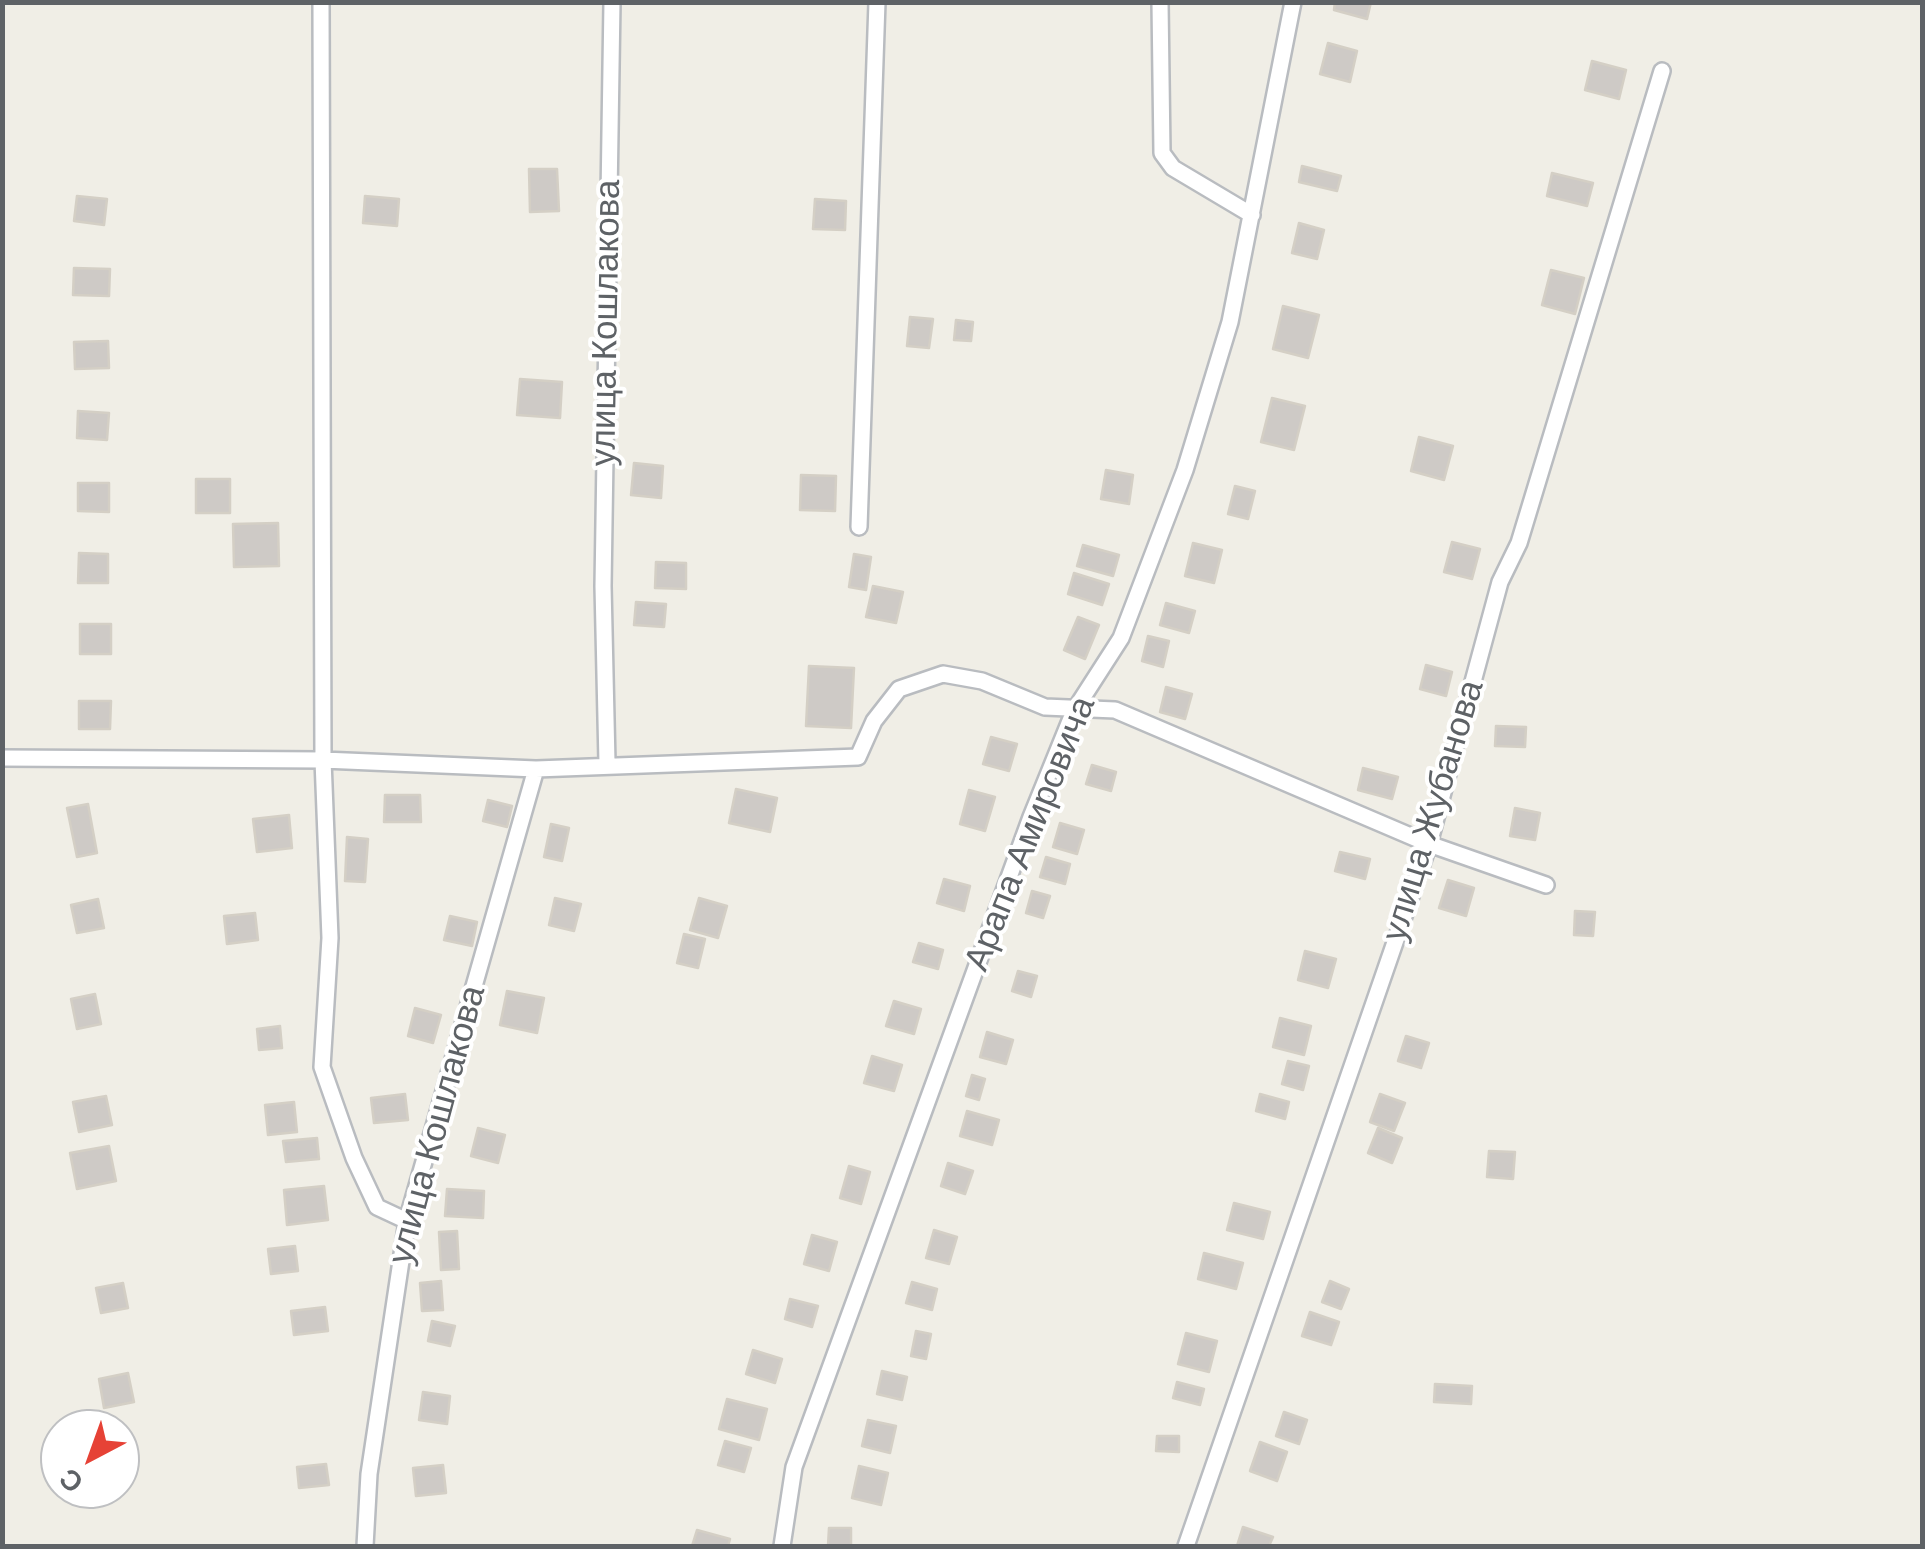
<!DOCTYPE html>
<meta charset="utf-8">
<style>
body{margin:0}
#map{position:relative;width:1925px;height:1549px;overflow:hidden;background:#f0eee6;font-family:Arial,sans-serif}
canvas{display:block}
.frame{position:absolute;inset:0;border:5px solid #5e6266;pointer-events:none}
.north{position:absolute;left:40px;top:1409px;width:100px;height:100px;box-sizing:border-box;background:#fff;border:2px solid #bfc0c2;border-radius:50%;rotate:221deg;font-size:28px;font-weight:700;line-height:40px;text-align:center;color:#5e6266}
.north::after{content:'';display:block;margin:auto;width:35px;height:45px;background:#e64236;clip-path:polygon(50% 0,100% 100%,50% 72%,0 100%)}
</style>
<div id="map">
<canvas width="1925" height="1549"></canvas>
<div class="frame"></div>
<div class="north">С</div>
</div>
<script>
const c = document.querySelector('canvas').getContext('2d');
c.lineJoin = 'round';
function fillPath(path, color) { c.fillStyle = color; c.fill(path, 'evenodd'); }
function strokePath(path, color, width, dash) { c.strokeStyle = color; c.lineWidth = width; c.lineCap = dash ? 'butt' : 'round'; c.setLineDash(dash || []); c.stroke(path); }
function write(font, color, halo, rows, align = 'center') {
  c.font = font + ' Arial,sans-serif'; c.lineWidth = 8; c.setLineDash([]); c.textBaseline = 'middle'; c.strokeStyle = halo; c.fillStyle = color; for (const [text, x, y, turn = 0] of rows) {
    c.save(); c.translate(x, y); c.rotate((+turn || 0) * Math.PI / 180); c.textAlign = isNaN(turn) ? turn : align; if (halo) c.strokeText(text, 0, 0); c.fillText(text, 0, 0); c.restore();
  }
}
const building = new Path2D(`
 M1335,2H1371L1367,19L1334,10Z
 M1328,43L1357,51L1350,82L1320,74Z
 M1592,61L1626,70L1619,99L1585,90Z
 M1302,166L1341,176L1337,191L1299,182Z
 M529,169H557L559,211L530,212Z
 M1552,173L1593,183L1587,206L1547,196Z
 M77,196L107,199L104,225L74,221Z
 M365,196L399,199L397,226L363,223Z
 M815,199L846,201L845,230L813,229Z
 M1299,223L1324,230L1317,259L1292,253Z
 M74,268L110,269L109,296L73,295Z
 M1551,270L1584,278L1575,314L1542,305Z
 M1283,306L1319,315L1308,358L1273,349Z
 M910,317L933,319L929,348L907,346Z
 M956,320L973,322L971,341L954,340Z
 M108,341L109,368L75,369L74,342Z
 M520,379L562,382L560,418L517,415Z
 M1272,398L1305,406L1294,450L1261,442Z
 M78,411L109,413L107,440L77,438Z
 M1419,437L1453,446L1444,480L1411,471Z
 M634,463L663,466L661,498L631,495Z
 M1106,470L1133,475L1129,504L1101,499Z
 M801,475L836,476L835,511L800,510Z
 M196,479H230V513H196Z
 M78,483H109V512L78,511Z
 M1235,486L1255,491L1248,519L1228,514Z
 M278,523L279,566L234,567L233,524Z
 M1452,542L1480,549L1472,579L1444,572Z
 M1193,543L1222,550L1214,583L1185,576Z
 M1083,545L1119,555L1113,576L1077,566Z
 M79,553L108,554V583H78Z
 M854,554L871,557L866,590L849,587Z
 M656,562L686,563V589L655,588Z
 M1074,573L1109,584L1102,605L1068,594Z
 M873,586L903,592L896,623L866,617Z
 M636,602L666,604L664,627L634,625Z
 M1166,603L1195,611L1189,633L1160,625Z
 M1078,617L1099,625L1085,659L1064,650Z
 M80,624H111V654H80Z
 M1148,636L1169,641L1163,667L1142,661Z
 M1426,665L1452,672L1446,696L1420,689Z
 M809,666L854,668L851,728L806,726Z
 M1166,687L1192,694L1185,719L1160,712Z
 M79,701H111L110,729H79Z
 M1496,726L1526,727L1525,747L1495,746Z
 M991,737L1017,744L1009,771L983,764Z
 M1092,765L1116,772L1111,791L1086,784Z
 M1363,768L1398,777L1392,799L1358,790Z
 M736,789L777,798L770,832L729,823Z
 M969,790L995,797L985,831L960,824Z
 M385,795H420L421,822H384Z
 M488,800L512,806L507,827L483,821Z
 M88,804L97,853L77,857L67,808Z
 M1515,808L1540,813L1535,840L1510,836Z
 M289,815L292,848L257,852L253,819Z
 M1060,823L1084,830L1077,854L1053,847Z
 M551,824L569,828L562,861L544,857Z
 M347,837L368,839L365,882L345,881Z
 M1340,852L1370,859L1365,879L1335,871Z
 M1046,857L1070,864L1065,884L1040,877Z
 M944,879L970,886L964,911L937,903Z
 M1448,880L1474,888L1466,916L1439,908Z
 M1032,891L1050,896L1043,918L1026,913Z
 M555,898L581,904L574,931L549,925Z
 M699,898L727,906L718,938L690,930Z
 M98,899L104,928L77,933L71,905Z
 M1575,911L1595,912L1593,936L1574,935Z
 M255,913L258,940L227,944L224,916Z
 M450,916L477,922L472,946L444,940Z
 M684,934L705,939L698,968L677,963Z
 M919,943L943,950L938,969L913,962Z
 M1305,951L1336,959L1328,988L1298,980Z
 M1018,971L1037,976L1031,997L1012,991Z
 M507,991L544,998L537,1033L500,1025Z
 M95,994L101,1024L77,1029L71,999Z
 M894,1001L921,1009L914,1034L886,1026Z
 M415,1008L441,1015L433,1043L408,1036Z
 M1280,1018L1311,1026L1304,1055L1273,1047Z
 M280,1026L282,1048L259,1050L257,1029Z
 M987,1032L1013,1040L1006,1064L980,1057Z
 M1406,1036L1429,1043L1421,1068L1398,1061Z
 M872,1056L902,1065L894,1091L864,1083Z
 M1288,1061L1309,1066L1303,1090L1282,1084Z
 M972,1075L985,1079L979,1100L966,1096Z
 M405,1094L408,1120L374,1123L371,1098Z
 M1260,1094L1289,1102L1285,1119L1256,1111Z
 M1380,1094L1405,1103L1394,1131L1370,1122Z
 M106,1096L112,1125L79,1132L73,1102Z
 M294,1102L297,1132L268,1135L265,1105Z
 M967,1111L999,1120L992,1145L960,1136Z
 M478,1128L505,1135L498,1163L471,1156Z
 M1378,1128L1402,1138L1392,1163L1368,1153Z
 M317,1138L319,1159L286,1162L283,1141Z
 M109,1146L116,1181L77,1189L70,1153Z
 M1489,1151L1515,1152L1513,1179L1487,1177Z
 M948,1163L973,1171L965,1194L941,1186Z
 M849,1166L870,1172L861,1204L840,1198Z
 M324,1186L328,1220L287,1225L284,1190Z
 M447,1189L484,1191L483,1218L445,1216Z
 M1234,1203L1270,1212L1263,1239L1227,1230Z
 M934,1230L957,1237L949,1264L926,1258Z
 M457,1231L459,1269L441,1270L439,1232Z
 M812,1235L837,1242L829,1271L804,1264Z
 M295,1246L298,1271L271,1274L268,1249Z
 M1204,1253L1243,1263L1236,1289L1198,1279Z
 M441,1281L443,1310L422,1311L420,1283Z
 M1330,1281L1349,1289L1341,1309L1322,1302Z
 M912,1282L937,1289L932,1310L906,1303Z
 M123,1283L128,1308L101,1313L96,1288Z
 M790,1299L818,1306L812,1327L785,1319Z
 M325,1307L328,1331L294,1335L291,1311Z
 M1310,1312L1339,1322L1331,1345L1302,1336Z
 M432,1321L455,1326L450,1346L428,1341Z
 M916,1331L931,1334L926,1359L911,1356Z
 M1186,1333L1217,1341L1209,1372L1178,1364Z
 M753,1350L782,1359L775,1383L746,1374Z
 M882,1371L907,1377L902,1400L877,1394Z
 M128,1373L134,1402L104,1408L99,1379Z
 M1177,1382L1204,1389L1200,1405L1173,1398Z
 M1435,1384L1472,1386L1471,1404L1434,1402Z
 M423,1392L450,1396L447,1424L419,1420Z
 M727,1399L767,1409L759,1440L719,1429Z
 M1284,1412L1307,1420L1299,1444L1276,1436Z
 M868,1420L896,1426L890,1453L862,1446Z
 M1157,1436H1179V1452L1156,1451Z
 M725,1441L751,1448L744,1472L718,1465Z
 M1260,1442L1287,1452L1277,1481L1250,1471Z
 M326,1464L329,1485L299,1488L297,1467Z
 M443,1465L446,1493L416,1496L413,1468Z
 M859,1466L888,1473L881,1505L852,1498Z
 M1243,1527L1273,1537L1269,1546H1237Z
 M829,1528H851V1546H828Z
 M697,1530L730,1539L728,1546H692Z`);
const street = new Path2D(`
 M321,2L323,760L330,938L322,1067L354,1158L377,1207L407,1221
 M1160,2L1162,153L1173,168L1252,215
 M859,527L877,2
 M2,758L323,760L536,769L858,757L874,721L899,689L943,674L982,681L1045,707L1115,710L1429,844L1546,885
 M607,763L603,586L612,2
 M365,1546L369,1474L407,1221L536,769
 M782,1546L794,1467L1031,817L1074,711L1121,638L1185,470L1230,322L1293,2
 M1186,1546L1429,844L1500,582L1519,543L1662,71`);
const streetNames = [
 ["улица Кошлакова",607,323,-89],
 ["улица Жубанова",1434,811,-73],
 ["Арапа Амировича",1031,834,-68],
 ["улица Кошлакова",438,1125,-75]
];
fillPath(building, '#cecac6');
strokePath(building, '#d4cfc5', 2.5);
strokePath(street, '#b9bcc0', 20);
strokePath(street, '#fff', 15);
write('35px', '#5e6266', '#fff', streetNames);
</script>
